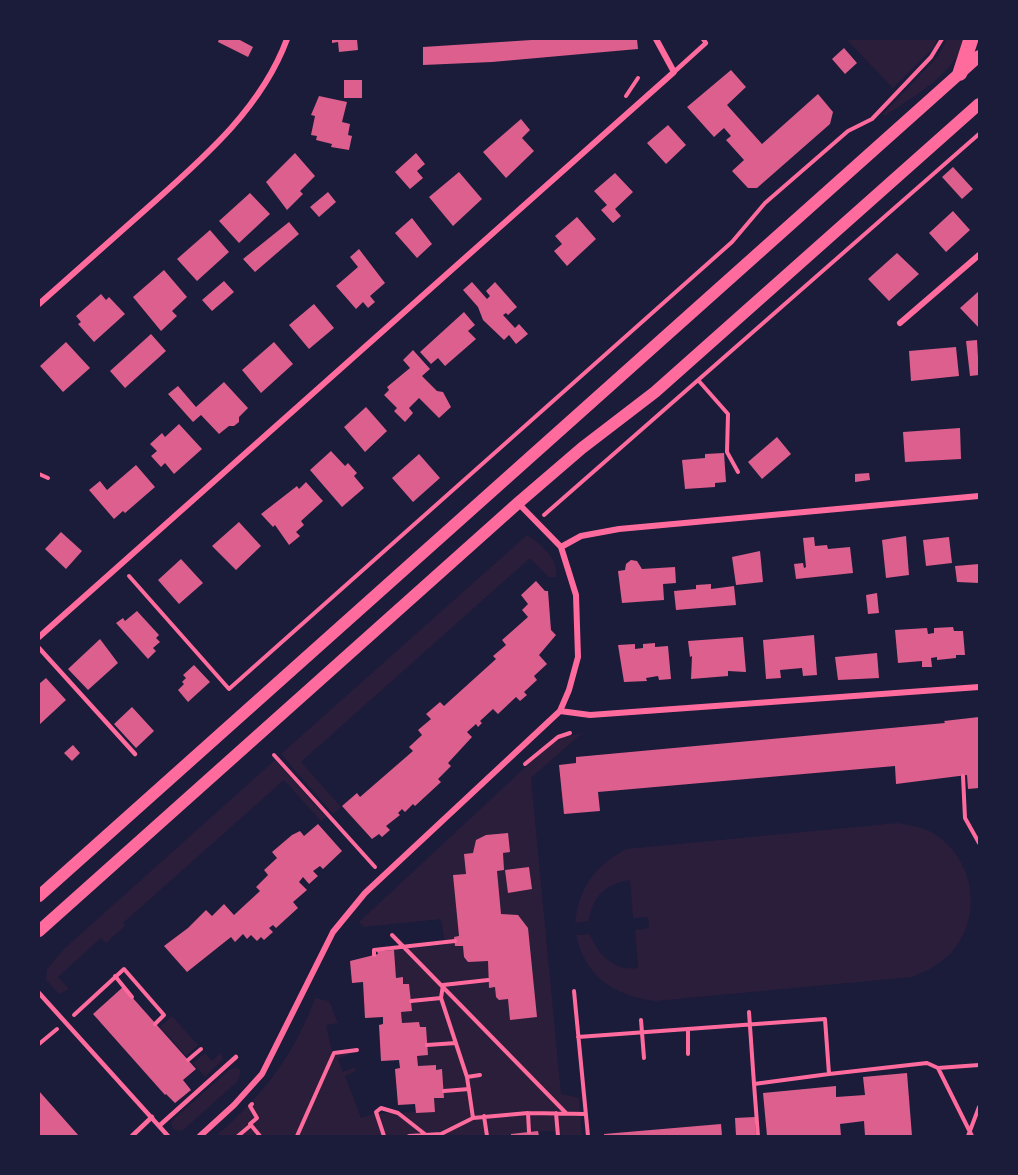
<!DOCTYPE html>
<style>
body{margin:0}
#map{position:relative;width:1018px;height:1175px;overflow:hidden;background:#1b1b3a;font-family:"Asap Condensed",sans-serif}
canvas{display:block}
.frame{position:absolute;inset:0;border:40px solid #1b1b3a;pointer-events:none}
</style>
<div id="map">
<canvas width="1018" height="1175"></canvas>
<div class="frame"></div>
</div>
<script>
const c = document.querySelector('canvas').getContext('2d');
c.lineJoin = 'round';
function fillPath(path, color) { c.fillStyle = color; c.fill(path, 'evenodd'); }
function strokePath(path, color, width, dash) { c.strokeStyle = color; c.lineWidth = width; c.lineCap = dash ? 'butt' : 'round'; c.setLineDash(dash || []); c.stroke(path); }
const green = new Path2D(`
 M846,39H937L934,47L893,88Z
 M947,39H965C953,76 915,95 885,116L883,114L938,56Z
 M527,535C541,545 559,558 556,577H549L530,558L301,762L341,807L333,814L281,754Z
 M582,733L531,778L561,1094L579,1098L582,1136H561L560,1131H539V1136H216C262,1096 294,1056 315,998L329,1001L338,1023L326,1025L332,1052L336,1055L350,1052V1054L338,1059L343,1072L355,1067L356,1071L345,1076L361,1118L373,1114L435,1111L434,1098L444,1097L442,1070H436L435,1065L418,1066L417,1056L426,1027H420L419,1022L402,1023L401,1012L412,1011L409,984H403L404,977L396,978L394,950L445,945L441,919L364,927L359,922L547,747L565,737Z
 M275,760L326,817L321,821L284,780L123,923L125,926L106,943L101,938L58,977L69,989L59,994L46,980L47,969L64,949Z
 M897,823C908,825 919,826 929,831C974,854 985,916 951,953C940,965 926,971 912,977L655,1001C615,996 585,977 576,935L590,934C597,954 615,972 638,968L635,930L649,928L648,917L633,918L630,880C605,884 592,897 589,921L575,923C579,887 595,866 626,849Z
 M172,1016L198,1045L186,1056L160,1027Z
 M205,1053L212,1061L221,1053L223,1059L205,1077L193,1063Z
 M237,1068L241,1071L238,1081L182,1131L173,1129L171,1123L174,1119L230,1069Z`);
const building = new Path2D(`
 M219,39H238L253,47L248,57L218,42Z
 M332,39H357L358,50L339,52L338,42L332,43Z
 M547,39H637L638,49L492,62L423,65V47Z
 M844,48L857,63L845,74L832,59Z
 M731,70L746,87L727,105L762,144L818,94L833,112L830,124L757,188H748L732,171L744,160L726,140L731,136L724,128L714,137L687,107Z
 M344,80H362V98H344Z
 M319,96L347,102L342,122L350,124L348,135L352,136L349,150L331,147L332,144L316,140L317,136L311,135L315,116L311,115Z
 M521,119L530,130L522,138L534,151L506,178L483,152Z
 M668,125L686,145L666,164L647,143Z
 M295,153L315,176L300,191L303,194L287,210L266,182Z
 M416,153L425,164L417,171L423,178L410,189L395,172Z
 M953,167L973,189L962,199L942,177Z
 M459,172L482,199L453,226L429,197Z
 M615,173L633,192L615,209L621,216L613,223L601,210L607,205L594,191Z
 M328,192L336,202L319,217L310,207Z
 M250,193L270,214L239,243L219,221Z
 M953,211L970,230L946,252L929,233Z
 M577,217L596,239L567,266L554,251L562,244L555,236Z
 M412,218L432,244L417,258L395,233Z
 M289,222L299,234L255,272L243,259Z
 M210,230L229,252L197,281L177,259Z
 M359,249L385,283L370,296L375,302L368,308L363,302L356,309L336,286L358,267L350,257Z
 M897,253L919,274L889,301L868,279Z
 M164,270L187,297L172,311L177,316L161,331L133,297Z
 M224,281L234,292L212,311L202,300Z
 M472,282L487,299L490,296L486,291L495,282L517,307L508,315L506,313L503,315L515,328L519,324L528,334L516,344L509,335L504,340L483,320L478,307L463,290Z
 M979,291V328L960,308Z
 M101,294L106,300L109,297L125,314L94,342L78,324L81,322L76,316Z
 M314,304L334,328L309,349L289,325Z
 M464,312L475,325L468,331L476,339L445,366L438,358L431,364L420,352Z
 M151,334L166,351L125,388L110,371Z
 M977,340L979,375L970,376L966,341Z
 M66,342L90,368L63,392L40,366Z
 M274,342L293,364L261,393L242,370Z
 M956,347L959,376L911,381L909,351Z
 M413,350L430,369L422,376L437,391L443,392L451,407L439,418L419,398L409,408L413,413L405,422L394,411L397,408L384,395L389,390L387,387L410,368L403,360Z
 M224,382L248,408L239,417V422L234,426H229L219,434L201,415L193,422L168,394L178,386L196,407Z
 M366,407L387,431L365,452L344,427Z
 M179,424L202,449L174,474L165,463L161,467L151,456L157,451L150,444L162,433L165,437Z
 M960,428L961,459L905,462L903,432Z
 M777,437L791,454L762,479L748,462Z
 M331,451L345,466L348,463L357,473L354,476L364,488L342,507L310,470Z
 M724,453L726,482L715,483V487L685,489L682,460L705,458V454Z
 M419,454L440,478L413,502L392,478Z
 M136,465L155,487L125,513L123,511L114,519L89,490L100,481L107,490Z
 M869,473L870,480L855,482V474Z
 M306,482L323,501L301,521L304,525L296,532L300,536L289,545L275,525L273,527L261,514L297,486L299,489Z
 M239,522L261,546L236,570L212,546Z
 M61,532L82,551L66,569L45,549Z
 M906,536L909,575L886,578L882,540Z
 M814,537L815,546L827,545L828,549L850,547L853,573L796,579L794,564L803,563L804,568L806,567L803,538Z
 M949,537L952,563L926,566L923,540Z
 M760,551L763,582L736,585L732,557Z
 M181,559L203,583L179,604L158,580Z
 M631,560L637,561L642,569L675,567L676,583L663,584L664,600L622,603L618,571L625,570L626,564Z
 M979,564V583L957,582L955,566Z
 M536,581L545,591H548L551,630L556,635L539,655L547,664L534,676L537,680L524,692L527,695L520,701L516,697L498,714L493,709L480,721L482,723L478,727L476,724L467,732L472,737L448,763L451,766L438,779L441,782L415,806L413,804L405,812L402,809L398,813L400,815L386,826L390,830L382,837L379,834L372,839L342,806L357,793L360,797L413,751L409,747L422,735L418,730L431,719L426,714L440,702L444,706L496,659L493,656L506,645L502,640L528,617L522,610L528,604L521,595Z
 M711,584V589L734,586L736,605L676,610L674,591L696,589V585Z
 M877,593L879,613L868,614L866,595Z
 M137,611L159,635L156,638L160,642L153,648L156,651L148,659L116,623L123,618L125,621Z
 M953,627L954,631H963L965,655H956V658L937,660V657L931,658L932,667H922V661L898,663L895,630L927,628L928,634L934,633V628Z
 M814,635L817,675L803,676L802,668L780,670L781,678L766,679L763,640Z
 M743,637L746,672L728,671V676L691,679L692,656L690,657L688,641Z
 M100,639L118,663L88,690L68,669Z
 M655,643V647L668,646L671,679L659,680L658,676L646,678L647,681L624,682L618,645L635,644V649L643,648V644Z
 M877,653L879,678L838,680L835,657Z
 M194,665L210,682L188,702L178,690L184,684L182,682L186,678L183,675Z
 M46,678L66,700L39,725V684Z
 M132,707L154,731L136,748L114,724Z
 M979,717V788L968,789L967,775L896,784L895,766L598,792L600,811L564,814L559,765L576,763V757L945,723L944,721Z
 M73,745L80,753L72,761L64,753Z
 M318,824L342,851L323,869L320,866L313,871L318,876L309,884L303,877L299,882L307,890L293,902L298,908L276,928L273,925L269,928L273,932L264,940L261,937L257,941L251,935L247,939L243,934L235,942L231,937L187,972L164,946L188,928L206,910L212,916L224,904L234,915L260,891L256,887L268,875L264,870L277,858L272,852L292,835L300,831L304,836Z
 M508,833L510,852L503,853L504,870L497,871L501,914L518,915L528,928L537,1017L510,1020L508,999L499,1000L496,997L495,987L489,988L488,961L468,962L464,957L463,946H455L454,937L459,936L453,875L466,874L464,854L473,853L476,840L486,835Z
 M529,867L532,889L508,893L505,870Z
 M394,950L396,978L403,977V984H409L412,1011L401,1012L402,1023L419,1022L420,1027H426L428,1055L417,1056L418,1066L436,1065V1070L442,1069L444,1098H434L435,1112L416,1113L415,1104L398,1105L395,1069L400,1068L399,1060L381,1061L379,1025L383,1024V1017L365,1018L363,982L352,983L350,961L378,954L377,951Z
 M123,987L196,1069L183,1080L191,1090L175,1103L166,1094L165,1095L93,1014Z
 M907,1073L912,1136H865L864,1121L840,1124L841,1136H767L763,1093L836,1086V1097L865,1095L863,1077Z
 M39,1091L79,1136H39Z
 M755,1117L756,1136H736L735,1118Z
 M721,1124L722,1136H604V1134Z
 M538,1131L539,1136H511V1134Z`);
const path = new Path2D(`
 M626,96L638,78
 M698,380L728,414L727,452L738,472
 M39,474L48,478
 M544,515L979,134
 M129,576L229,689L732,242L765,203L848,131L872,119L931,57L942,39
 M274,755L375,867
 M525,764L558,737L570,733
 M963,776L965,818L979,843
 M392,935L566,1113
 M374,955V950L455,941
 M115,976L132,997
 M488,980L443,985L441,998L467,1077L473,1118L528,1113L586,1114
 M574,991L588,1136
 M411,1001L441,998
 M749,1012L754,1084L829,1074
 M74,1015L124,969L164,1015L155,1024
 M641,1020L644,1058
 M578,1037L825,1019L829,1074L927,1063L938,1068L979,1065
 M39,1044L57,1029
 M427,1045L456,1043
 M688,1054V1029
 M188,1060L201,1049
 M938,1068L972,1136
 M467,1077L480,1075
 M754,1084L758,1136
 M444,1091L469,1089
 M252,1104L250,1106L257,1118L250,1124L260,1136
 M528,1113L529,1132
 M556,1113L558,1136
 M484,1116L487,1136
 M238,1136L251,1125
 M297,1136L334,1053L357,1050
 M384,1136L376,1112L381,1108L398,1113L426,1135
 M409,1136L441,1134L473,1118
 M968,1136L979,1107`);
const service = new Path2D(`
 M674,72L706,43L703,39
 M39,648L135,754
 M39,993L168,1136
 M159,1126L236,1057
 M132,1136L152,1117`);
const minor = new Path2D(`
 M39,304C74,273 110,241 145,210C200,161 261,110 287,39
 M900,323L979,255
 M561,547L581,536L619,529L979,496
 M39,637L674,72L656,39
 M560,711L590,715L979,687
 M200,1136L234,1105L262,1074L333,932L365,893L560,711L569,690L578,657L576,595L561,547L518,503`);
const secondary = new Path2D(`
 M39,896L979,56
 M39,931L518,503L582,448L655,392L979,104`);
const primary = new Path2D(`
 M960,73L971,39`);
fillPath(green, '#2a1e3b');
fillPath(building, '#dd5f8e');
strokePath(path, '#ff6b9d', 4);
strokePath(service, '#ff6b9d', 4.5);
strokePath(minor, '#ff6b9d', 6);
strokePath(secondary, '#ff6b9d', 12);
strokePath(primary, '#ff6b9d', 15);
</script>
